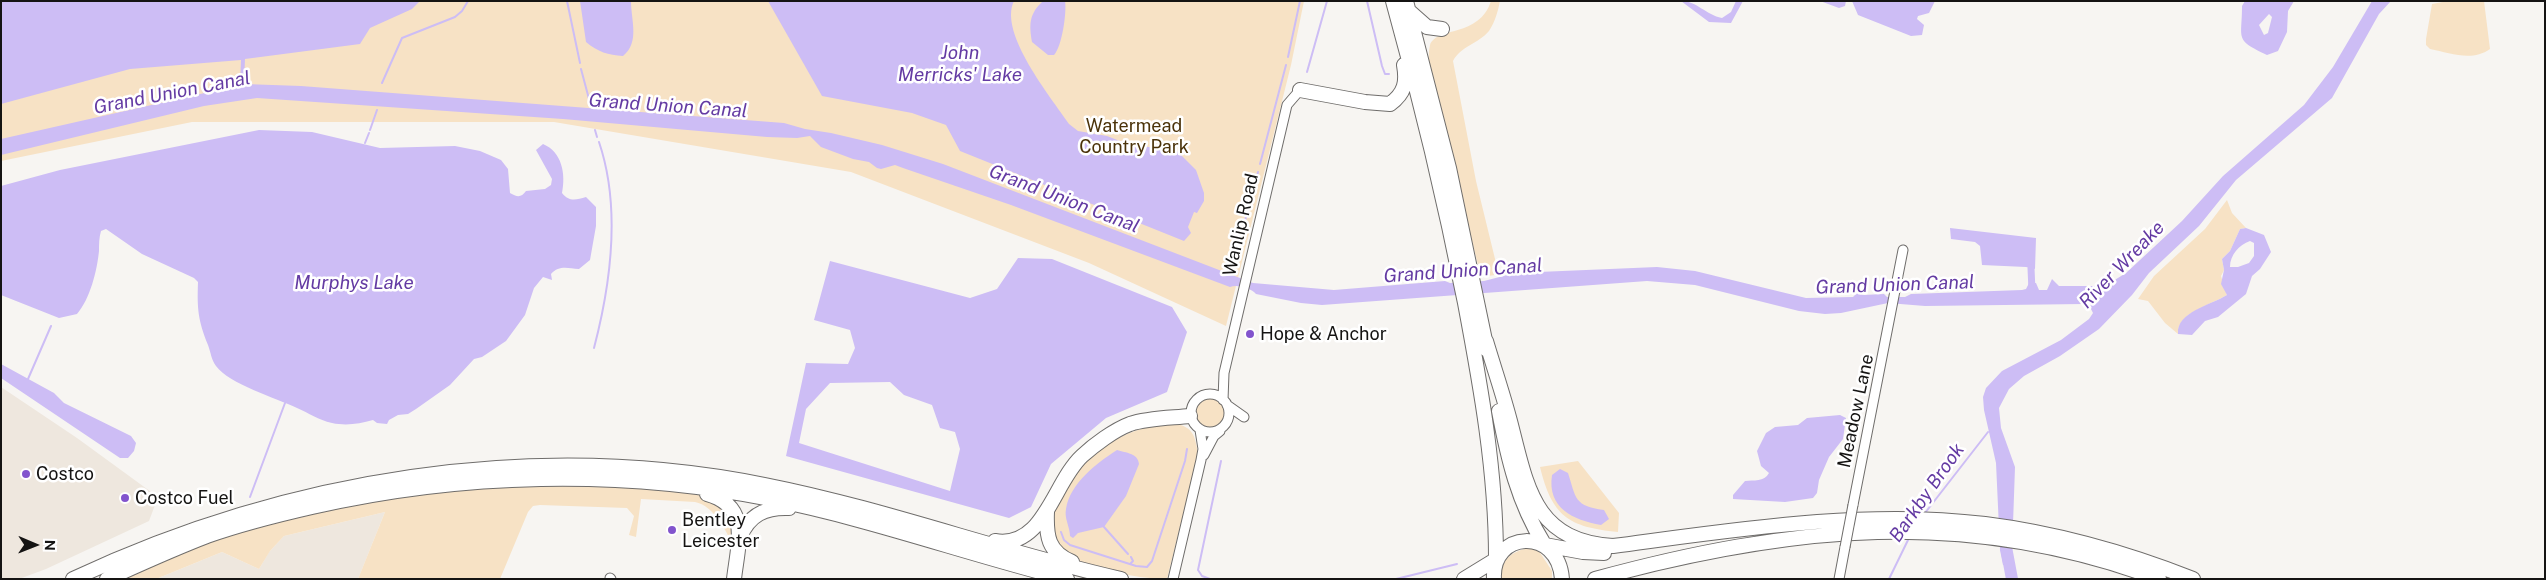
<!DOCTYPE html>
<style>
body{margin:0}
#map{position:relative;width:2546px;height:580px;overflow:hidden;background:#f7f5f2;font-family:"Public Sans",sans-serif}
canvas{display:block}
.frame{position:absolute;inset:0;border:2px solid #151413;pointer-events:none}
.north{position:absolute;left:10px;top:520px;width:50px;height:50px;-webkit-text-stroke:4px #fff;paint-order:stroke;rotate:91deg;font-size:14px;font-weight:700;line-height:20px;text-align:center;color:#151413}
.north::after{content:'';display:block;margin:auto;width:18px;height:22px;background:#151413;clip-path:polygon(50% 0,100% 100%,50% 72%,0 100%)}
</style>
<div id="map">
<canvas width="2546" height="580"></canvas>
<div class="frame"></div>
<div class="north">N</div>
</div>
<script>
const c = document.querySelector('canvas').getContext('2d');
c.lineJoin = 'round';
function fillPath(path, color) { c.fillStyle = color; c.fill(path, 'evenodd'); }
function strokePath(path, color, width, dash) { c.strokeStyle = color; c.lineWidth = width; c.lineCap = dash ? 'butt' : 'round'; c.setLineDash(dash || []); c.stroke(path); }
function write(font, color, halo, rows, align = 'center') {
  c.font = font + ' "Public Sans",sans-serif'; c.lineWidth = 5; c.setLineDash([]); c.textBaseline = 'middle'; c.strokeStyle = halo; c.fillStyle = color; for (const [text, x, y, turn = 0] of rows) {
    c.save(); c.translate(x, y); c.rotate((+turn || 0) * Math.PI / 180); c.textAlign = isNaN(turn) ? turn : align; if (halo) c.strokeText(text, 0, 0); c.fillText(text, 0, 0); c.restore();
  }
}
const built = new Path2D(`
 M1,387L77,438L158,497L149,521L46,569L19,579H1Z
 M385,512L358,579H156L222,552L259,569L269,552L284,536Z`);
const green = new Path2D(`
 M1,1H1304L1291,65L1226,326L1089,263L851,172L554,122H192L1,161Z
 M1491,1H1500C1498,11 1495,22 1489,31C1478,44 1461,46 1453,61L1476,181L1496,263L1495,275L1481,277L1429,69C1429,61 1428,53 1430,45C1437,26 1479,38 1491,1Z
 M2448,1H2484L2490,49C2472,62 2450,53 2430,49L2426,45V39L2432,4Z
 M2227,200L2232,213L2246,228L2240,229L2230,251L2222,259L2224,270L2221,276L2227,295C2211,305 2176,313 2178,334L2165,323L2148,301L2138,299L2154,276L2205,229Z
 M1190 413a19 19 0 1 1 38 0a19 19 0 1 1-38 0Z
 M1169,423C1191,425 1195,432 1198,454L1167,579C1136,579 1082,568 1058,548L1050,521C1055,508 1060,491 1068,479C1090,448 1132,427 1169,423Z
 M1578,461L1619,513L1618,532C1568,527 1552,516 1540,467Z
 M625,480L711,495L730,506L733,545C725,529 714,506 695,502L641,499L636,537L629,535L634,516L627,508L540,505L533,506L528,512L500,579H358L385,512L284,536L270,551L259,569L222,552L156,579H107L208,536L413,489Z
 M1529,548L1539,551L1552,571V579H1501C1500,560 1512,551 1529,548Z`);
const water = new Path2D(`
 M1,1H420L412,9L370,28L360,44L245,59L244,84L301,86L784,123L805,129L831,133L882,145L943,164L1253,283L1334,290L1445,281L1450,283L1484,281L1515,273L1657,267L1695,271L1806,298L1853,297L1858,292L1863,295L1884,294L1887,297H1905L1911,294L2022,290L2026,289L2029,283H2036L2039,290H2047L2052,279L2059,286H2105L2126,273L2182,221L2223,176L2304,105L2333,67L2372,1H2391L2379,14L2332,98L2236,180L2199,226L2149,273L2132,295L2099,329L2060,356L2024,376L2009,389L1999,408L2001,428L2015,467L2012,553L2014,563L2003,565L2000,550L1996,463L1984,410L1983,397L1986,388L2002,371L2061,340L2089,319L2093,313L2091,309L2083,304L1925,306L1888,303L1841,313L1825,314L1799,311L1695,285L1647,281L1322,305L1301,303L1256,294C1251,288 1237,284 1230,287L1011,205L903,168L895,165L881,169L877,168L869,162L853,159L821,147L810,136L797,138L767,137L563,119L257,98L204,106L1,155V139L240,85L241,60L130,69L1,104Z
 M580,1H631C631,21 640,42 623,56C608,55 598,52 586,42Z
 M768,1H1014C998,33 1051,97 1069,124L1078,131L1107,136L1130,145L1176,150L1196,170L1204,193V201L1197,213L1194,212L1188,227L1191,233L1184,241L960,151L946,125L912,113L822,96Z
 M1043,1H1065C1067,12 1062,47 1054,55H1048L1032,42C1029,24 1029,14 1043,1Z
 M1681,1C1697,1 1706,15 1722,18L1731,12L1736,1H1743L1731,23L1709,22Z
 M1820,1H1846L1845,6L1839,8Z
 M1852,1H1935L1929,13L1918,16L1917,19L1924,25L1922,35L1911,36L1858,15Z
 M2245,1H2294L2288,11L2287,32L2278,51L2267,55C2234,39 2242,40 2242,6ZM2269,14L2272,17L2268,33L2264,35L2259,25Z
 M259,130L312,132L380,148L455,146L480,151L501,160L508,169L510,193C517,197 521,198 526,191L545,189L551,185L552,179L536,150L543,144C562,152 566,174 562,193C569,202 576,200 586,197L596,207V226L590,260L579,269C567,268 559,265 551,274L552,280L543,277L534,288L525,315L506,341L482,357L474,359L450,385L416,409L408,414L398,415L389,420L387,424L377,423L373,420C359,424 346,426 332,423C318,420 309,413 297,408C276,398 229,384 216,366C211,359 211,353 208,345C198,320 197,309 198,282L194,278L142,254L106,229L101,231C99,238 99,244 99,251C97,271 90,299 77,314L59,318L1,295V186L60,170Z
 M1950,228L2036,238L2035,269L2026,267L1982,265L1980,246L1975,242L1951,239Z
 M2246,228L2264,235L2271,252L2260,269L2252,276L2246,294L2218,317L2205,321L2192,335L2178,334C2176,312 2211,305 2227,295L2221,284L2224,270L2222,259L2230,251L2240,229ZM2250,241L2254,243V256L2249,263L2238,267H2230C2230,255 2239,245 2250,241Z
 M1018,258L1052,259L1172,307L1187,332L1167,392L1106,418L1051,464L1031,507L1009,518L786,456L806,363L848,364L855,348L850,330L814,320L830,261L970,298L997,289ZM890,382L904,395L932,405L940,428L955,432L960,449L950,491L799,443L806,409L830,383Z
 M1,364L54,393L64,403L131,436L136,443L134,451L128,458H120L1,378Z
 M1840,415L1846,418L1843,439L1829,457L1819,480L1817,493L1813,498L1785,502L1733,499V495L1745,481C1754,480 1764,482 1769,473L1761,466L1757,451L1766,433L1775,427L1798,425L1807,418Z
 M1117,450C1126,453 1138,453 1139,464L1126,496L1104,527L1078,533L1073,538L1070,536C1070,527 1064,518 1066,509C1070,483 1097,463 1117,450Z
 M1560,469L1568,473C1576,498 1574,506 1604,510L1609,519L1601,525C1573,520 1547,508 1552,475Z`);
const stream = new Path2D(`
 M567,1L580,63
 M1367,1L1382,66L1385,74H1389
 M1288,57L1300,1
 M581,69L589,99
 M1307,72L1327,1
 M382,83L402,38L455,17L462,11L468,1
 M370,130L377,110
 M595,130L597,137
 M365,143L369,133
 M1260,164L1286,65
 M1249,205L1258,172
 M1235,260L1247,213
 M594,348C611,283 621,207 599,142
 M28,379L51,326
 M250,497L285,403
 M1925,513L1988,432
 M1104,527L1128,554
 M1061,532L1064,540L1070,545L1136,566L1147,567L1152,561L1185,461L1187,449
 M1131,557L1133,561L1131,563
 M1210,579L1202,576L1198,570L1221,461
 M1396,579L1457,564
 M1889,579L1909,538`);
const canal = new Path2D(`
 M2031,268L2032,291`);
const river = new Path2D(`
 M2006,547L2012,579`);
const minor = new Path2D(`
 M1191 413a19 19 0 1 1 38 0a19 19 0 1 1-38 0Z
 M1223,400L1224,373L1287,105L1300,90
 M1227,405L1244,417
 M1204,455L1214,436L1220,431
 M1853,505L1903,250
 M610,578L611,579
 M1173,579L1201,460L1203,449L1200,430
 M1839,579L1845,547`);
const highway = new Path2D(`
 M1393,1C1421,101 1445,202 1465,303C1481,388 1496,471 1496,558
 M1406,1L1449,168L1487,350
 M1410,12L1427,27L1442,29
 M1300,90L1365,102L1390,104C1405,93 1407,82 1404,65
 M1486,341C1494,368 1503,394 1510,421C1527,486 1533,541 1613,546C1734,530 1863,509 1985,524C2056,533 2127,553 2193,579
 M1499,411C1508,459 1518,502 1544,544
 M707,494C751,506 738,544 734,579
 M1047,512C1046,536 1048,552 1072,562
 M740,537C749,515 765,507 789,508
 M995,541C1044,549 1053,483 1082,456C1094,445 1114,430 1130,424C1148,418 1171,418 1190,416
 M1545,545L1583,552L1604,553
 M73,579C286,479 532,438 765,485C886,509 1001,552 1121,579
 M107,579C140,564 173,549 207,536C241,524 277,515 312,507C461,473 620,469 770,499C871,519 967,554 1067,579
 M1464,579L1495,560
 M1494,579C1491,531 1558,526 1562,579
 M1595,579C1790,526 1965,507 2159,579`);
const minorBridge = new Path2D(`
 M1845,547L1853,505`);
const markers = [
 [1250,334,5,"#8254cd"],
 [26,474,5,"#8254cd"],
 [125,498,5,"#8254cd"],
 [672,530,5,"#8254cd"]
];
const parkNames = [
 ["Watermead",1134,126],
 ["Country Park",1134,147]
];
const streetNames = [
 ["Wanlip Road",1241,225,-77],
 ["Meadow Lane",1856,411,-78]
];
const poiNames = [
 ["Hope & Anchor",1260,334],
 ["Costco",36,474],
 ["Costco Fuel",135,498],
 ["Bentley",682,520],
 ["Leicester",682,541]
];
const waterNames = [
 ["John",960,53],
 ["Merricks' Lake",960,75],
 ["Grand Union Canal",172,93,-11],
 ["Grand Union Canal",668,106,4],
 ["Grand Union Canal",1064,199,21],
 ["River Wreake",2122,265,-46],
 ["Grand Union Canal",1463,271,-4],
 ["Murphys Lake",354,283],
 ["Grand Union Canal",1895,285,-2],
 ["Barkby Brook",1927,493,-55]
];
fillPath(built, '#eee7de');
fillPath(green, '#f7e2c5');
fillPath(water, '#cdbdf5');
strokePath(stream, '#cdbdf5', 2);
strokePath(canal, '#cdbdf5', 7);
strokePath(river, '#cdbdf5', 12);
strokePath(minor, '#6f6d6b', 11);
strokePath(highway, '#6f6d6b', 16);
strokePath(minor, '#fff', 9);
strokePath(highway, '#fff', 14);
strokePath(minorBridge, '#6f6d6b', 11, []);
strokePath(minorBridge, '#fff', 9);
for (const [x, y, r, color] of markers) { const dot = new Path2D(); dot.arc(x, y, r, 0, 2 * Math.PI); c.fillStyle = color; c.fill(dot); strokePath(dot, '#fff', 2); }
write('18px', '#4b330a', '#fff', parkNames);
write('18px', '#151413', '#fff', streetNames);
write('18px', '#151413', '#fff', poiNames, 'left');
write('italic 19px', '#643ba3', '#fff', waterNames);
</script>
